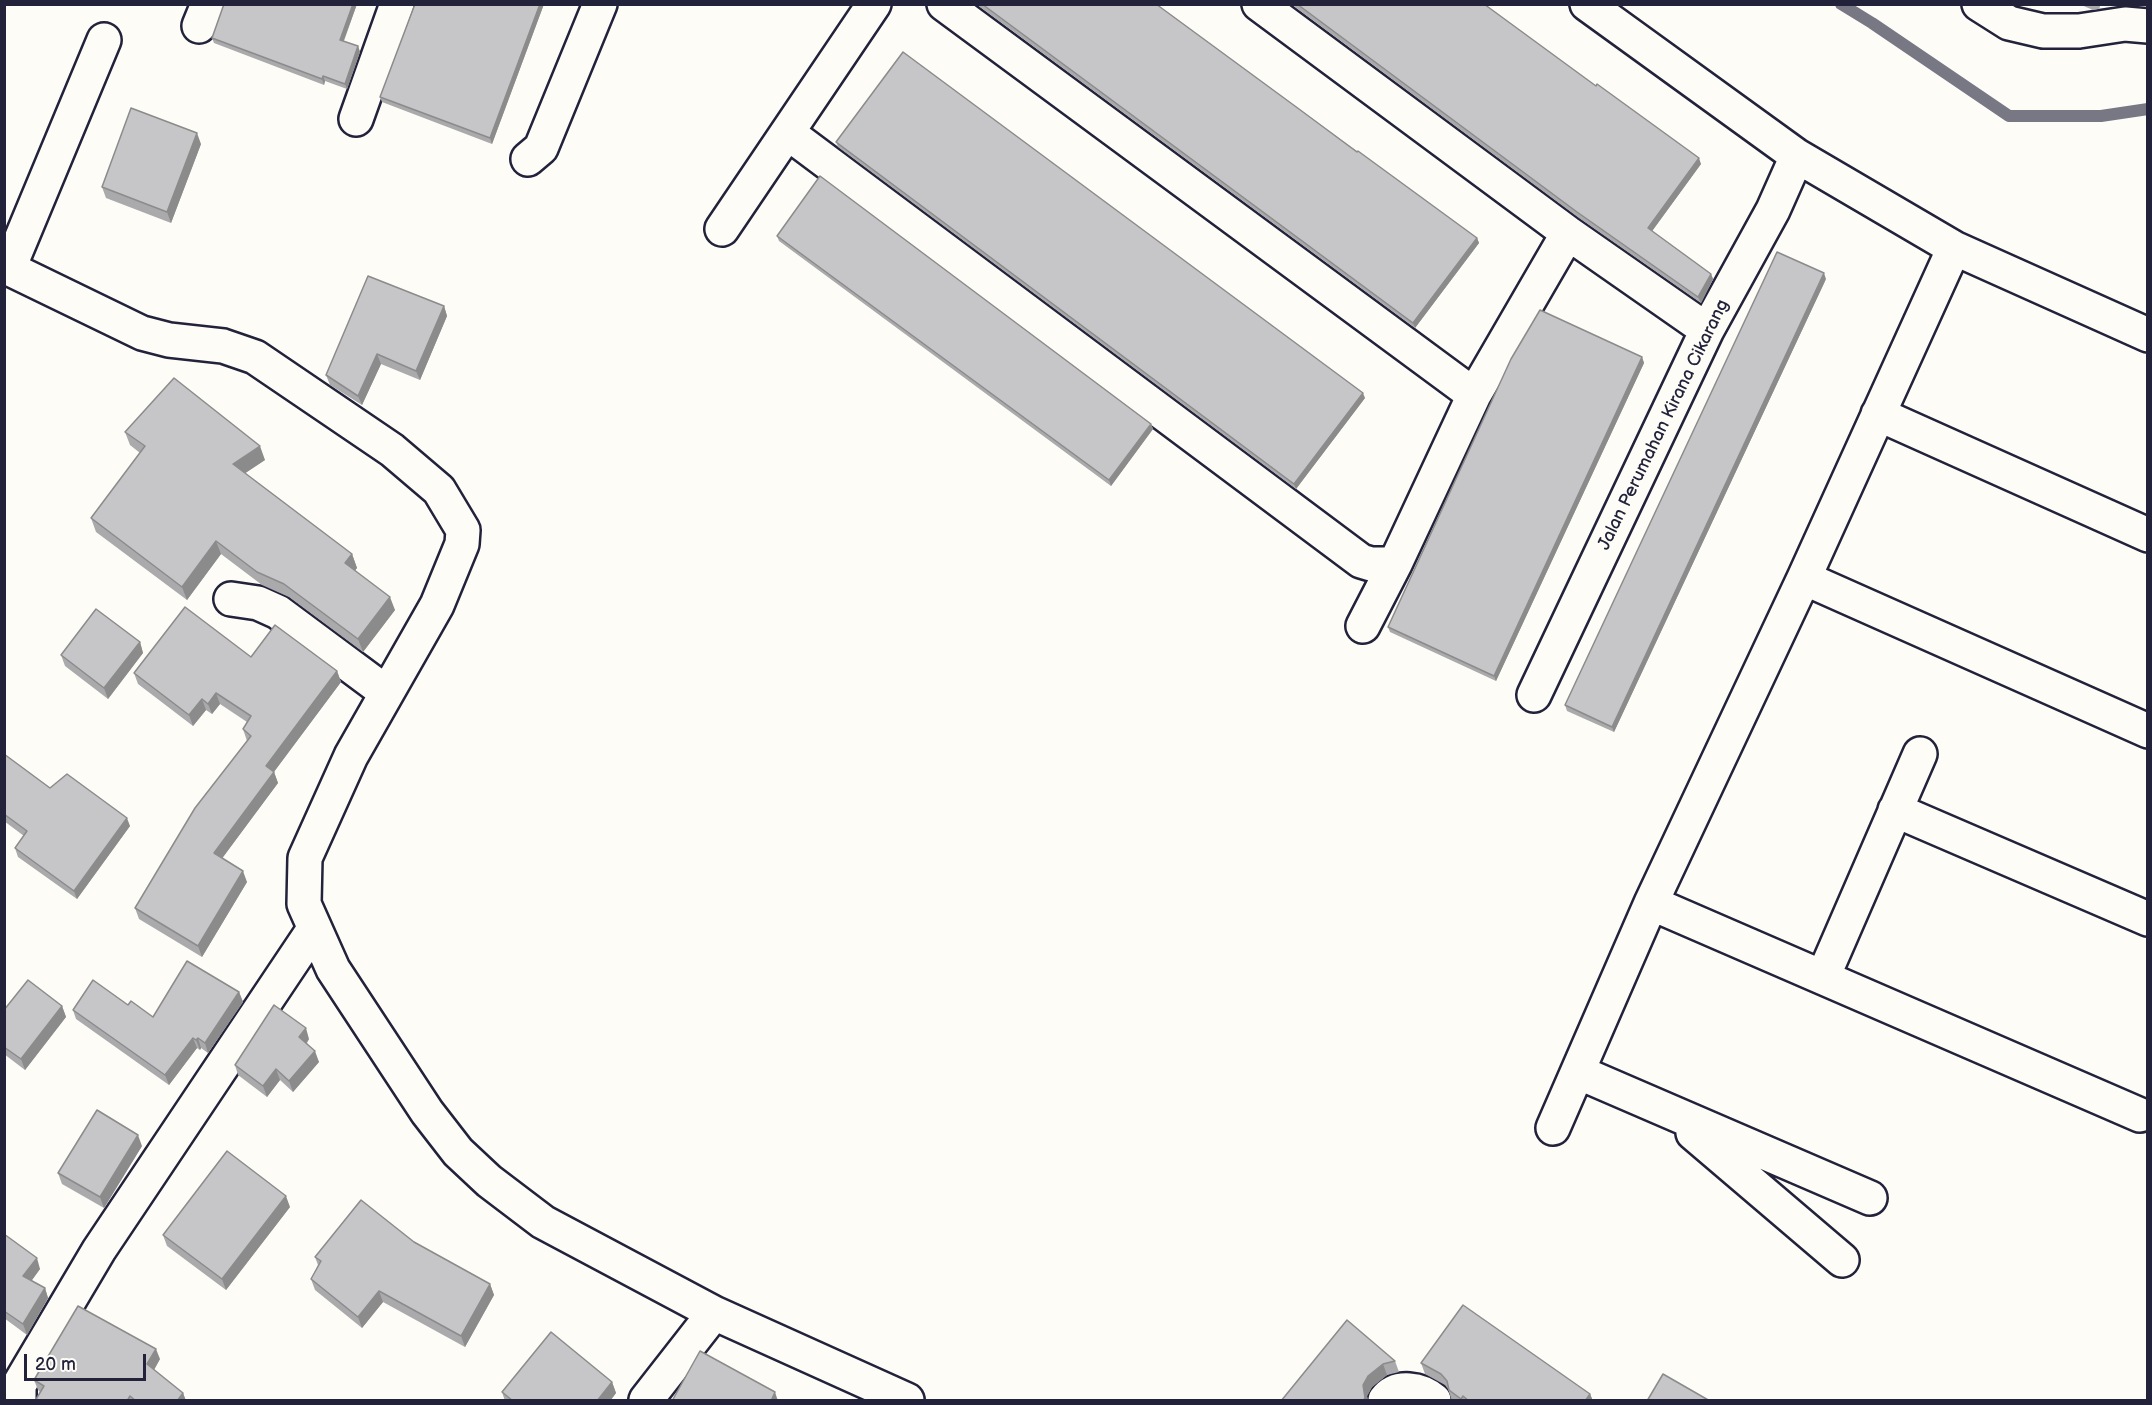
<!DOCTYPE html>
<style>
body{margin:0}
#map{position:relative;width:2152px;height:1405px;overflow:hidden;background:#fdfcf7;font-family:"Balsamiq Sans",sans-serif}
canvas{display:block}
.frame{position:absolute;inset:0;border:6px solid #22223b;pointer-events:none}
.scale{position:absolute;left:24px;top:1354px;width:122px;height:27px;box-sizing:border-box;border:3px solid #22223b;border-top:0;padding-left:8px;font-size:18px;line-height:21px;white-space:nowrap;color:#22223b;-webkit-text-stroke:4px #fdfcf7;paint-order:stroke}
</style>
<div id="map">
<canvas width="2152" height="1405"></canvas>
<div class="frame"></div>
<div class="scale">20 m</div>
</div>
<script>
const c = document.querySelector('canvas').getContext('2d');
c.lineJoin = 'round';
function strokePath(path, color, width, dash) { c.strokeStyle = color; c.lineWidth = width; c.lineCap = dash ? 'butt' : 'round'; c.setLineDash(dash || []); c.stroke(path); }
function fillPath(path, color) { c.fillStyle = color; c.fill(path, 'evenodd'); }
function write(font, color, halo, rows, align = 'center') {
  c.font = font + ' "Balsamiq Sans",sans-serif'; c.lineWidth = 5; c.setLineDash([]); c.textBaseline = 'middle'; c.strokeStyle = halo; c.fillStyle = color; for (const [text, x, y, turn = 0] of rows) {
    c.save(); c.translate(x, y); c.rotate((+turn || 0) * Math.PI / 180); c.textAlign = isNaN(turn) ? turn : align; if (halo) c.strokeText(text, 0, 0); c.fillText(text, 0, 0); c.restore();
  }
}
const stream = new Path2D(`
 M1841,4L1872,23L2009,116H2101L2148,109`);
const minor = new Path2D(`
 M944,4L1474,395
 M1259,4L1568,233L1707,330
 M1587,4L1797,156L1954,248L2148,335
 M1979,4L2009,23L2043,31H2079L2125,24L2148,26
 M199,26L208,4
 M356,119L397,4
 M788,133L1361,561L1371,564H1395
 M528,159L541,148L600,4
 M722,229L874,4
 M4,266L142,333L169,340L223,346L255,357L392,450L439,490L463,530L462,544L437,605L351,756L305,858L304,904L333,969L427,1112L458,1152L489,1181L543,1222L714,1313L907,1400
 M9,268L104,40
 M1878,414L2148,535
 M1804,578L2148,731
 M231,599L258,603L278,612L387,693
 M1363,626L1395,564L1474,395L1568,233
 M1534,695L1707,330L1773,210L1797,156
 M1895,810L2148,919
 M1651,903L2140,1115
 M1823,977L1920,754
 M1578,1072L1870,1198
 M1553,1128L1651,903L1804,578L1954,248
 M1693,1133L1842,1260
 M19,1400V1385L99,1250L314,929
 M646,1400L714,1313
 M1385,1400C1397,1384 1421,1389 1434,1400`);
const wall = new Path2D(`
 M224,4H357L344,41L358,46L360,52L347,89L325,81L324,85L214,43L212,38Z
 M544,4L492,144L382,102L380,97Z
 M976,4H1156L1299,109L1477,238L1479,243L1415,328Z
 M1291,4H1484L1701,164L1652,231L1711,274L1713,279L1701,303L1579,218Z
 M2079,4H2101L2099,9L2093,10Z
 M836,142L1365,398L1296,489L838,147Z
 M201,144L171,223L106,198L102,187Z
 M777,236L1151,424L1153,429L1111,486L779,241Z
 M1826,279L1614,732L1567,711L1565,705Z
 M444,306L447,316L420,380L381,364L362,405L330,385L326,375Z
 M1642,357L1644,363L1496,681L1390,632L1388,627Z
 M125,432L265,460L245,473L352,554L357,568L355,570L395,610L363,652L289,597L262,585L221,554L187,600L96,532L91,518L140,453L130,445Z
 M140,642L143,653L108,699L65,666L61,655Z
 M251,657L337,671L341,682L274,772L278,783L222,858L247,882L202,957L139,919L135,908L247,741L243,729L247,722L220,704L212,714L206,710L193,726L138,684L134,673Z
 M4,754L50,788L130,826L77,899L18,857L15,848L24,836L4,821Z
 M239,992L243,1002L208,1053L201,1048L200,1050L197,1048L169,1085L76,1019L73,1010L128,1005L153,1017Z
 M62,1006L66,1017L25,1070L4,1054V1010Z
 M309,1039L307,1043L319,1062L293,1092L280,1080L267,1097L238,1075L235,1065Z
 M142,1146L104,1208L62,1184L58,1173Z
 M290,1207L226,1290L167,1246L163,1235Z
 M4,1234L40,1269L31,1281L45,1288L48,1298L27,1335L4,1318Z
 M414,1242L490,1284L494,1295L465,1347L383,1302L362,1328L315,1290L311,1279L318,1265L315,1257Z
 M1347,1320L1395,1361L1399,1372L1387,1375L1372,1387L1367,1396L1368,1401H1281Z
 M160,1359L154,1370L183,1393L186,1401H35L40,1392L38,1390L34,1380Z
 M1421,1363L1590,1394L1593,1401H1452L1448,1389L1445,1385L1425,1374Z
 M612,1382L616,1393L610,1401H505L502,1392Z`);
const shadedWall = new Path2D(`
 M353,4H357L342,45L340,40Z
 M540,4H544L492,144L490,138Z
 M358,46L360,52L347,89L345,84Z
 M323,76L325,81L324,85L322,79Z
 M197,133L201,144L171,223L167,212Z
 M1699,158L1701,164L1650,234L1648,228Z
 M1477,238L1479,243L1415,328L1413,323Z
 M1824,273L1826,279L1614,732L1612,727Z
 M1711,274L1713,279L1701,303L1698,297Z
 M444,306L447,316L420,380L416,371Z
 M377,354L381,364L362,405L358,396Z
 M1642,357L1644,363L1496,681L1494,676Z
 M1363,393L1365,398L1296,489L1294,484Z
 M1151,424L1153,429L1111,486L1109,480Z
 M260,446L265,460L238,478L233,464Z
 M216,541L221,554L187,600L182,587Z
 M352,554L357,568L350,577L345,563Z
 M390,597L395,610L363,652L358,639Z
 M140,642L143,653L108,699L104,688Z
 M337,671L341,682L270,777L266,766Z
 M216,693L220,704L212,714L208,704Z
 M202,699L206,710L193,726L189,715Z
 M274,772L278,783L218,864L214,853Z
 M127,818L130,826L77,899L74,891Z
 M243,871L247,882L202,957L198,946Z
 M239,992L243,1002L208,1053L205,1043Z
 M62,1006L66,1017L25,1070L21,1059Z
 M306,1028L309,1039L303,1048L299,1037Z
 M193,1038L197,1048L169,1085L165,1075Z
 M198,1038L201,1048L200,1050L196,1040Z
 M315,1051L319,1062L293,1092L289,1081Z
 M276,1069L280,1080L267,1097L263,1086Z
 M138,1135L142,1146L104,1208L100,1197Z
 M286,1196L290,1207L226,1290L222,1279Z
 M37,1258L40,1269L27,1287L23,1276Z
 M490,1284L494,1295L465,1347L461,1336Z
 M45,1288L48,1298L27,1335L23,1324Z
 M379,1291L383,1302L362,1328L358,1317Z
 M156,1349L160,1359L151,1375L147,1364Z
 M1383,1364L1387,1375L1372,1387L1367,1396L1368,1401H1363V1385L1368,1376Z
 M612,1382L616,1393L610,1401H597Z
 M775,1392L778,1401H771Z
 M183,1393L186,1401H177Z
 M1590,1394L1593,1401H1585Z`);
const building = new Path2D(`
 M224,4H353L340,40L358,46L345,84L323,76L322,79L212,38Z
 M415,4H540L490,138L380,97Z
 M982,4H1156L1299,109L1357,152L1358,151L1477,238L1413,323Z
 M1297,4H1484L1596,86L1597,84L1699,158L1648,228L1711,274L1698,297L1577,212Z
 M903,52L1363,393L1294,484L836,142Z
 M131,108L197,133L167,212L102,187Z
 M820,176L1151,424L1109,480L777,236Z
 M1777,252L1824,273L1612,727L1565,705Z
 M368,276L444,306L416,371L377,354L358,396L326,375Z
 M1540,310L1642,357L1494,676L1388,627L1511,359Z
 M174,378L260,446L233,464L352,554L345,563L390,597L358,639L284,584L257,572L216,541L182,587L91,518L145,446L125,432Z
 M185,607L251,657L275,625L337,671L266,766L274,772L214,853L243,871L198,946L135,908L195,808L251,736L243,729L251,716L216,693L208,704L202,699L189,715L134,673Z
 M96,609L140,642L104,688L61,655Z
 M4,754L50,788L67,774L127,818L74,891L15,848L27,831L4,814Z
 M187,961L239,992L205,1043L198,1038L196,1040L193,1038L165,1075L73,1010L93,980L128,1005L131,1001L153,1017Z
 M28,980L62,1006L21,1059L4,1047V1010Z
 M274,1005L306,1028L299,1037L315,1051L289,1081L276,1069L263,1086L235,1065Z
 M97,1110L138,1135L100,1197L58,1173Z
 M227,1151L286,1196L222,1279L163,1235Z
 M361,1200L414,1242L490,1284L461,1336L379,1291L358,1317L311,1279L321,1261L315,1257Z
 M4,1234L37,1258L23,1276L45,1288L23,1324L4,1311Z
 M1463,1305L1590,1394L1585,1401H1469L1463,1396L1461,1399L1449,1390L1447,1381L1441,1374L1421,1363Z
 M78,1306L156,1349L147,1364L183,1393L177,1401H136L130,1396L127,1401H35L44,1386L34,1380Z
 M1347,1320L1395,1361L1383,1364L1368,1376L1363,1385L1365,1398L1363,1401H1281Z
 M551,1332L612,1382L597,1401H513L502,1392Z
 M700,1351L775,1392L771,1401H672Z
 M1663,1374L1710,1401H1647Z`);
const streetNames = [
 ["Jalan Perumahan Kirana Cikarang",1664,425,-64]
];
strokePath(stream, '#787885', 12);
strokePath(minor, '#22223b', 38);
strokePath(minor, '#fdfcf7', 33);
fillPath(wall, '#aaaaac');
fillPath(shadedWall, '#8b8b8c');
fillPath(building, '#c6c6c8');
strokePath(building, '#8b8b8c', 1.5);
write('18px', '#22223b', '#fdfcf7', streetNames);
</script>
